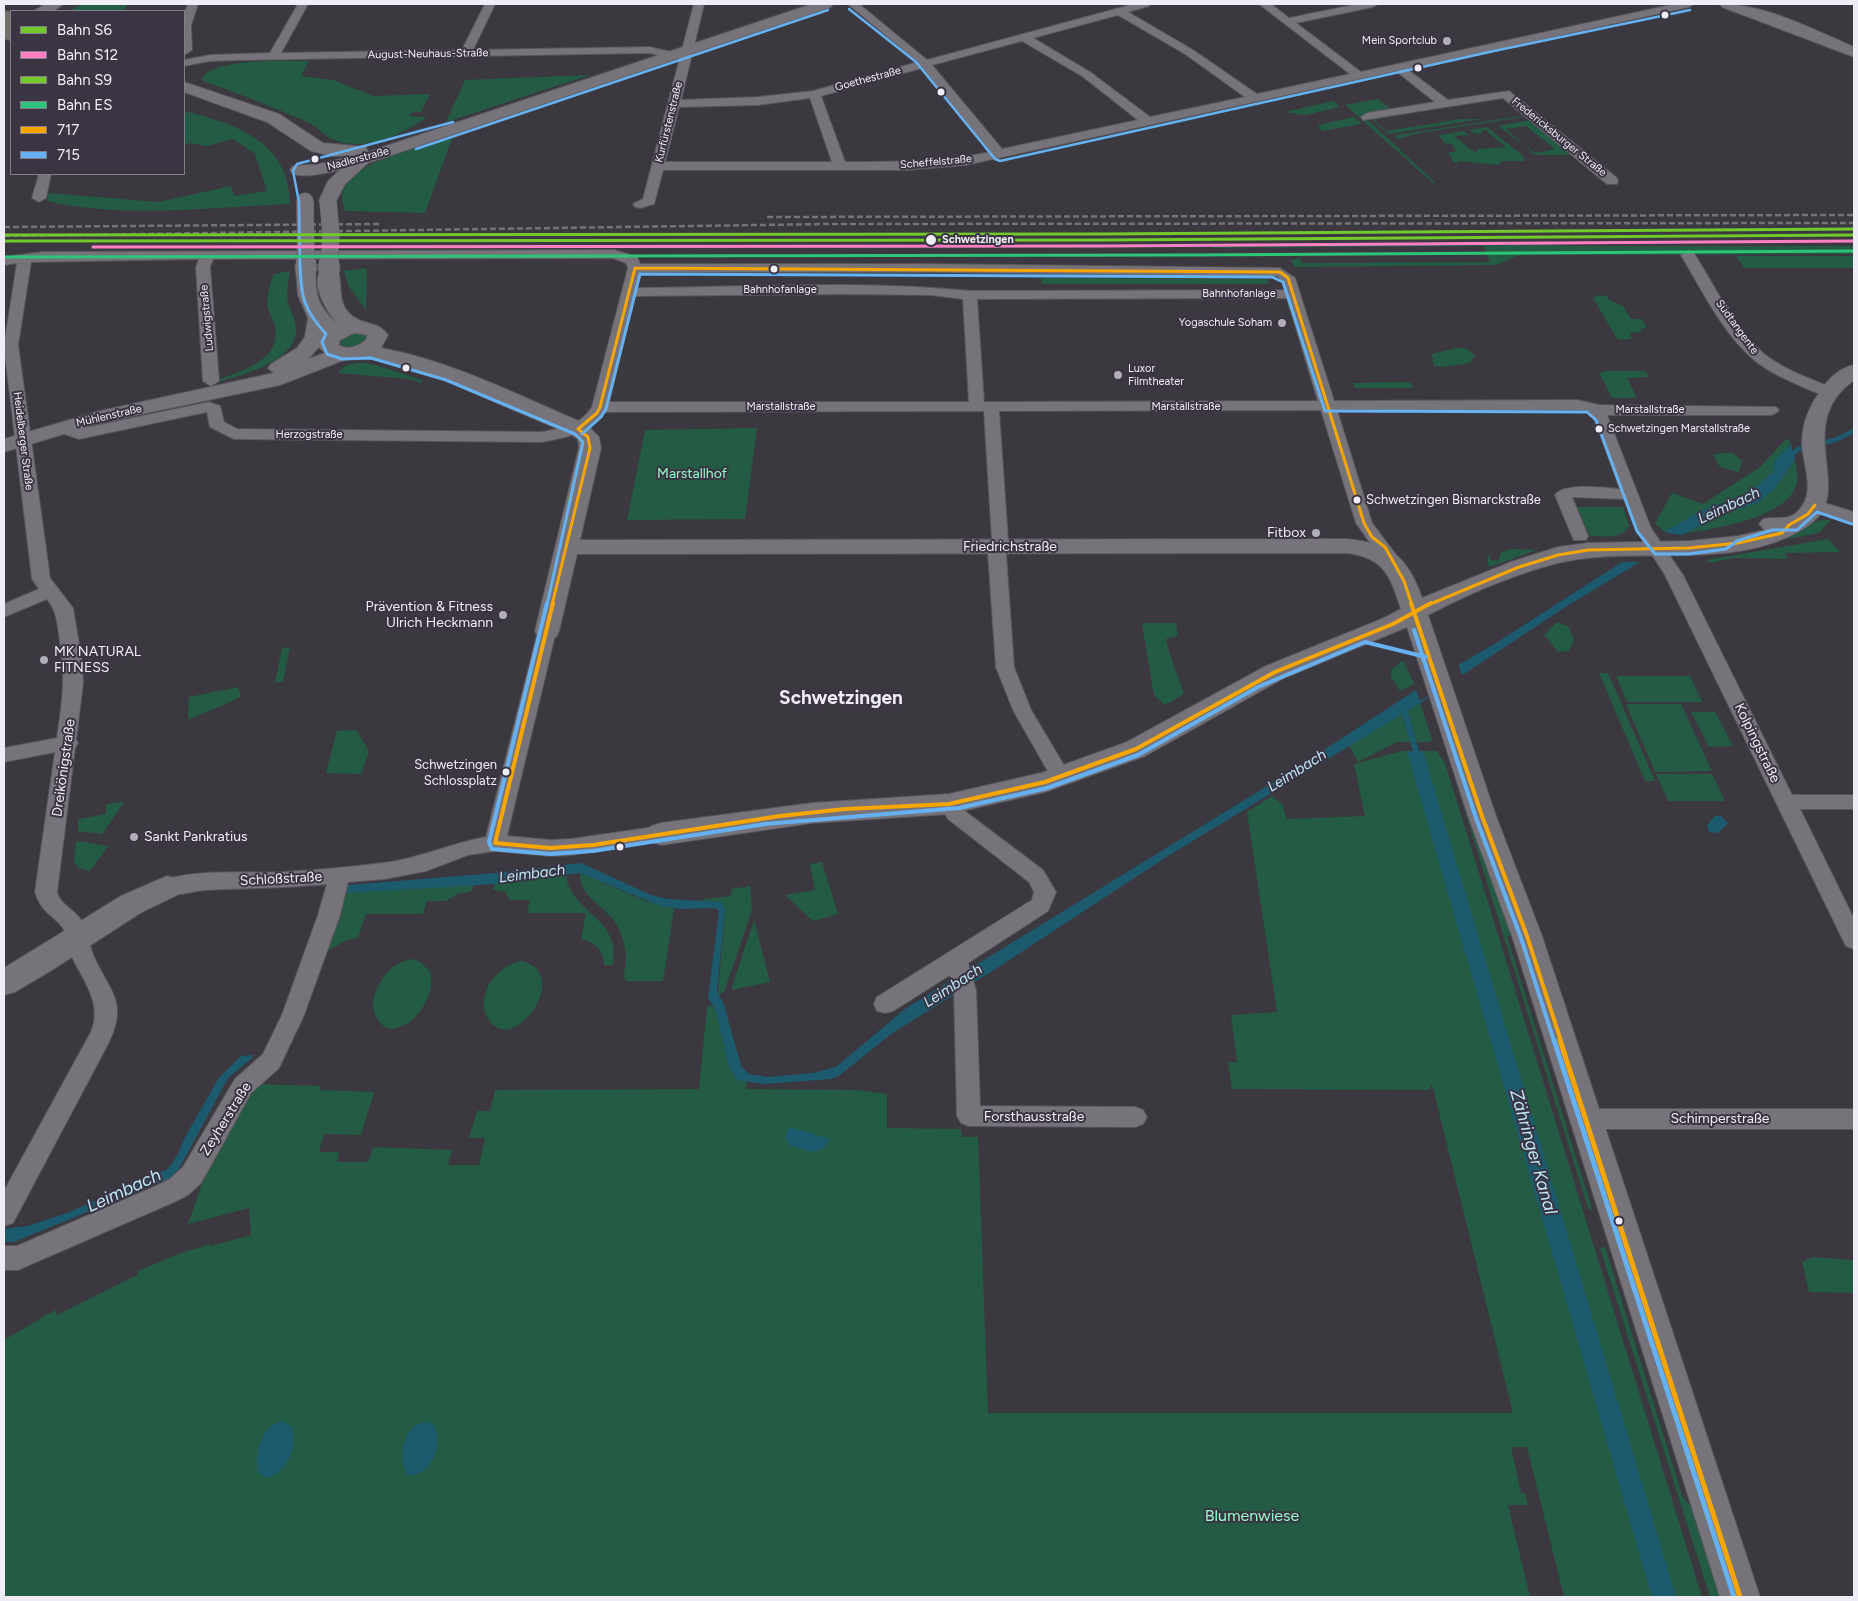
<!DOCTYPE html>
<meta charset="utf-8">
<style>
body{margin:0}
#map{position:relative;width:1858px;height:1601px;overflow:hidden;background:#3b3840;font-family:Figtree,sans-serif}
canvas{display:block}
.frame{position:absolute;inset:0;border:5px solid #f0edf6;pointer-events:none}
.legend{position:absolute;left:10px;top:10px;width:175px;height:165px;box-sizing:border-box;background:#3a3443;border:1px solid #837e8b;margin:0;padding:6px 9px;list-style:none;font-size:15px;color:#f0edf6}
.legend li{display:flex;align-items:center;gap:10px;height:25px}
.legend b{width:25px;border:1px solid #837e8b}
</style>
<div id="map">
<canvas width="1858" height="1601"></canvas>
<div class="frame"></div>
<ul class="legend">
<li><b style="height:6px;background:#73c82c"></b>Bahn S6</li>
<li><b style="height:6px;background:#ff80c5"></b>Bahn S12</li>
<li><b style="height:6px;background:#73c82c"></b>Bahn S9</li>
<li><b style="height:6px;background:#2dc577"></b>Bahn ES</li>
<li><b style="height:6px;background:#f7a600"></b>717</li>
<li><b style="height:6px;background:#66b1f2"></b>715</li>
</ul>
</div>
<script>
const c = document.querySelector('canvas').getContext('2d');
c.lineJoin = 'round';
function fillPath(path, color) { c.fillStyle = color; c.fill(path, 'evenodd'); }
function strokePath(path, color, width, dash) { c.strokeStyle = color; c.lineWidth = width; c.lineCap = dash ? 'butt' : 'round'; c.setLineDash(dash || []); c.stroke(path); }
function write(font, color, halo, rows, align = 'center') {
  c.font = font + ' Figtree,sans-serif'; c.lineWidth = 4; c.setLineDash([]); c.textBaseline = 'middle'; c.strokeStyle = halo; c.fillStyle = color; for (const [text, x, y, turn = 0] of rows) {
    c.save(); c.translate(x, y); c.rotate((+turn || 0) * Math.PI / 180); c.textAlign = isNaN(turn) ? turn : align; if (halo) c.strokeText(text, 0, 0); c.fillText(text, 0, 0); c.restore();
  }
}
const green = new Path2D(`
 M81,4H128L123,11H70Z
 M309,61L301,76L333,80L373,96L430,94L421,112H413L409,116L427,117C403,135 364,152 334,140C324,136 316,125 305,121C272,107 238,93 203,81L202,78C215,58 286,61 309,61Z
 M590,75L446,122L465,80Z
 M1378,99L1392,110L1362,115L1435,182L1433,183L1345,105Z
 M1333,101L1340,107L1305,115L1285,112Z
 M184,111C235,124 289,140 290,204C212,207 123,219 47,201L49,193L158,202L231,186L234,196L267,191L255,154L233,139L207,146L191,143L184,145Z
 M1381,116L1383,118L1374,120L1386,131L1461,119H1482L1388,134L1370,118Z
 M1521,116L1523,117L1419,133L1398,139L1395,137L1396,135Z
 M1354,117L1362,124L1322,131L1318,125Z
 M1530,120L1575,155H1535L1524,146L1536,153L1555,149L1526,126L1506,129L1520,141H1518L1498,126Z
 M1487,127L1523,156L1525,161H1502L1498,165L1458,161V163H1454L1448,152H1456L1452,144L1444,143L1439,135L1464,131L1469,135L1454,136L1474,152L1478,151L1477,149L1506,147L1485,130L1481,131L1483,133L1475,134L1469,130Z
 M453,136L425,213L345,211C344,206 342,200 342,195C347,162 426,144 453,136Z
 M1509,243L1576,246H1854V254L1525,255L1516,256L1497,265L1294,267L1291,260L1300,258L1301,263L1490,262L1483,246L1212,248L1211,246Z
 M1736,256H1854V268H1744Z
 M367,268L366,310L349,287L344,271Z
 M290,271C289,280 286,292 288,302C290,311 296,319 296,328C298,362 241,375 215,383V381C240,371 282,361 275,326C274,320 269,314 268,308C266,297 270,284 274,274Z
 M1041,278L1267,279L1268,284H1042Z
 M1598,295L1607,296L1609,300L1623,306L1631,319H1642L1647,328L1640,329L1642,332L1629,333L1632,339L1618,340L1593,298Z
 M355,333L364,334L367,339C359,346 352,350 341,345V340Z
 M1455,348H1466L1475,356L1470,363L1445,367L1434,366L1432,354Z
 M365,363L382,367L422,380L421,383L409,379L338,373C344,363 354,363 365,363Z
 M1606,371H1645L1649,377L1627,378L1637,398H1612L1599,373Z
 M1406,382L1411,383L1413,388H1355L1353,383Z
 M757,428L745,519L627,520L645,430Z
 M1787,438L1791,444L1775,460L1773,472L1748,494L1703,510L1664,532L1655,523L1672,493L1703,504L1760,467Z
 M1722,453H1733L1742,461L1739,472L1720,467L1713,455Z
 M1795,459C1796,467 1799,478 1796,486C1784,519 1715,528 1683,534L1725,514L1759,502L1775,488Z
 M1577,507H1623L1629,526C1622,540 1604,536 1590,536Z
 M1822,520H1831L1819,533L1749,546L1790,535L1813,522Z
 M1828,539L1840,552L1785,553L1787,559L1732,558L1711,563L1706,560Z
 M1511,549L1537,550L1489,567L1487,557L1489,555L1491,560L1498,561L1501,552Z
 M1557,622L1569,627L1574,640L1569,651L1558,652L1544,635Z
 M1142,623H1176L1178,636L1166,639C1170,659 1178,675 1184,694L1165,705L1154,695Z
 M290,647L283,682L275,683L282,648Z
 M1403,660L1414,684L1400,691L1391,677V670Z
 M1599,673H1608L1655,781H1645Z
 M1616,676H1690L1702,702H1627Z
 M238,687L241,696L237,699L188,720L189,697Z
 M1420,702L1432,740L1430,742H1417L1408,711Z
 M1626,704H1681L1712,771L1655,772Z
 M1691,712H1715L1733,746L1709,747Z
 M1402,714L1410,742H1397L1358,762L1349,745Z
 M356,730L369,751L361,774L326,773L337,731Z
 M1402,751H1437L1445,763L1702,1597H1564L1527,1447H1511L1521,1493H1525L1528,1505H1508L1530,1597H4V1340L55,1310L57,1315L139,1274L138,1271L176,1255L210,1244V1246L251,1235L249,1208L188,1224L216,1144L253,1084L321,1086L320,1090L374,1092L361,1135L324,1134L319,1152H339L337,1162H368L373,1147L452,1150L448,1165H479L485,1138H469L477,1111H490L495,1090L699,1089L707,1007L711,1005L716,1011L729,1067L738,1080L747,1082L746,1089L858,1090L887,1094V1128L961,1129L962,1137H978L988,1413H1513L1432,1084L1429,1090L1232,1089L1228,1062H1237L1231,1015L1277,1012L1247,812L1272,796L1283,805L1286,819L1365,816L1354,764Z
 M1656,774H1712L1725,801H1668Z
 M1454,776H1457L1482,855L1514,935L1507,936L1593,1212L1588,1208Z
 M124,802L102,834L78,831V819L106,814V804Z
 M79,841L108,846L90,871L79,868L74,862L76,842Z
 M822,862L838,914L813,921L785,895L815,890L810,864Z
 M566,873C567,904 603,914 612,941C614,949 613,958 613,965H604C603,949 596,943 581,939L586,913H527L530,900H510L505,892L493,890L494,884Z
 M580,873L646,901L674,909L663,981H626C622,974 626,966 626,959C626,946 622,936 617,925C606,906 579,898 580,873Z
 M474,884L472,891L457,894L446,901H427L423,914H366L358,938L346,940L328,951L346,893Z
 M750,886L752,910L724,992L718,994L725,909L721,902L697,900L731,896V889Z
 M754,920L770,982L731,990Z
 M411,959L419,961L430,971C440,1007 389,1052 375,1014C371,1004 374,994 379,985C385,972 396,962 411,959Z
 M521,961C575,972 513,1059 488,1019C474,995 497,965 521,961Z
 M1605,1247L1683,1498L1697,1513L1719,1597H1710L1600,1248Z
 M1812,1257L1854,1260V1293L1809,1292L1802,1262Z`);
const water = new Path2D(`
 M1791,444L1795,459L1775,488L1759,502L1725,514L1681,535L1664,532L1703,510L1748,494L1773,472L1775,460Z
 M1622,562H1640L1567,606L1408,711L1419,751H1423L1676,1597H1652L1408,755V752L1413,751L1402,714L1168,856L997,968L891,1034L840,1075L831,1079L764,1084L738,1080L729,1067L716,1011L708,998L719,911L715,908L679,909L661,906L580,873L494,884L346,893L348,885L496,873L581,863L651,895L668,899L721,902L725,909L717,990L724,1005L741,1066L749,1074L768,1077L813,1073L836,1067L905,1009L948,982L1290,772L1416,690L1496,643Z
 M1715,816H1721L1728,823L1718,833L1709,832L1707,825Z
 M253,1055L251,1059L228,1078L175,1176L14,1242H4V1229L28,1226L67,1213L168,1169L178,1154L183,1141L218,1079L241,1056Z
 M789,1127L830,1139L823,1149L812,1152L791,1146L785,1138Z
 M283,1421L292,1427C297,1448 288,1471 267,1478L259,1473C253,1456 262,1423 283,1421Z
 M423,1422L432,1423C446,1441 431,1478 408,1475C397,1461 403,1426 423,1422Z`);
const pier = new Path2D(`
 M1458,663L1462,676L1420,701L1416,690Z`);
const stream = new Path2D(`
 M1818,444L1835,440L1854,431
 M1788,459L1798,449L1809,446`);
const street = new Path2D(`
 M188,4H198L191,25L192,50L184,55V14Z
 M298,4H308L281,53L462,50L485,4H495L473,50L649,47L676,53L678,55L672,58L649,53L241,60L210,61L184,66V60L210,55L270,53Z
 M694,4H704L681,100L758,97L813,91L918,62L848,4H859L927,60L1134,4H1150L1149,6L1128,12L1193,50L1257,94L1350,74L1259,4H1271L1289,18L1358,4H1378L1373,7L1296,23L1361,72L1675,4H1694L1689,7L1407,69L1448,100L1509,91L1617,178L1618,181L1617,184H1607L1503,98L1363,120L1361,117L1367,113L1435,102L1396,71L966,165L907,170H663L654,204L640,208L635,207L633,204L643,199ZM1118,15L1185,54L1245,97L1150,117L1090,72L1033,38ZM1022,41L1082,76L1138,120L1002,149L932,65ZM922,68L991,152C943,162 894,162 845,162L821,96ZM810,98L832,162H665L679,107L758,105Z
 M39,174H51L46,198L39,202L32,198Z
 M614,250L637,257L640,264H924L1280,268L1295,278L1334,401L1577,400L1599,405L1776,407L1779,410L1776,413L1771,415H1607L1651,528L1683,575L1792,795H1854V809H1800L1854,919V949L1846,946L1843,940L1665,575L1635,528L1624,499L1572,497L1588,536L1586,540H1574L1572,536L1555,495C1564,482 1604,488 1620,489L1596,423L1591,413L1585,410H1337L1372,523L1400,560L1397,564H1385L1356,523L1321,410L999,411L1008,540L1006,554L1014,667L1031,710L1071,777L1068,782L1061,784L1054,782L1013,710L996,667L988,554L992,540L984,411L605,412C591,433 565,438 541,442L234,439L210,427L207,412L79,439L55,431L53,428L61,423L80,429L209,402L220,406L224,422L237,429L541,432C561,429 581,425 592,407L628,268L626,263L613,258L213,259L210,267L219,381L211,386L203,381L196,267L199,259L31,262L18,345L50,578L73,608L82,662L83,683L76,740L78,743L75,748L57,892C60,905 74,909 81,920C88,932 89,945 94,957C110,992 128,1002 109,1042L13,1223L4,1226V1191L91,1032C103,1004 84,982 72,957C68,948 68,935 63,928C52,913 42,914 35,892L55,752L4,762V748L57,738C63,698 66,675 59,635C57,620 56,610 47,599L4,617V604L39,589L32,579L4,346L17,263L4,265V257L43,252ZM641,272H924L1277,276L1282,280L1285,290L970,291C860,280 747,287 637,288ZM841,294L931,295L963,299L969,402H609L635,296ZM1287,298L1318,401L984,402L977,299Z
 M1688,251L1693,252C1715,285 1732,326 1763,353C1784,370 1811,379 1835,389L1838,392L1835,395C1825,398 1813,391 1803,387C1785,379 1767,371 1753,359C1722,332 1702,290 1681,255Z
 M1815,500L1854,512V523L1809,509L1807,505L1809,501Z
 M547,625L553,627L556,631L507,836L550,840L571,839L661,826L668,829L671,834L668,839L571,855L550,856L495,851L468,855L426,871L385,879L348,882L340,915L304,1015L279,1068L251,1093L201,1183L188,1195L174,1202L27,1266L18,1270H4V1246H17L156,1186L170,1179L183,1167L235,1079L263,1054L282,1015L318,915L327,884C287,888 246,888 206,890C191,891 174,898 160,893L156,887L160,881C199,868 244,874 285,872C317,870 351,867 383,863C419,859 451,843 486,837L538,631L541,627Z
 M949,797L956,799L962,809L1043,870L1056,892L1048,911L968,963L976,990L980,1106L1135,1107L1143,1110L1147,1117L1143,1124L1135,1127L969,1126L961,1123L957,1116L954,990L950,975L893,1011L885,1013L877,1011L874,1004L877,997L1032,900L1034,892L1029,882L948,819L939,804L942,799Z
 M1586,1109H1854V1129H1586L1578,1126L1574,1119L1578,1112Z`);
const secondary = new Path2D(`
 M45,4H64L53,11H34Z
 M812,4H833L831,7L368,163L345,184L334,205H322L319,201L328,181L340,170C325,173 308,178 293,174L290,170L293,166L319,164L353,156H332L311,151L267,122L184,92V82L279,114L323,143L366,147L368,152Z
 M1720,4C1766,4 1812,29 1854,47V57L1722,7Z
 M306,265L313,267C317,273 315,280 316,287C318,305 326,313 338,325C328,312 309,286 322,267H336C344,279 336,298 348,312C360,326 378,320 388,335L381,348C453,361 519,396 586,424L599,437L601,448L580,540L1347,539C1390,543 1408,557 1422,598L1511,562L1558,547L1588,543L1689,541L1738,536L1765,530L1759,524L1763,519C1774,516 1787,521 1796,513C1819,494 1801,463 1802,440C1803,420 1810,405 1821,390C1829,378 1840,368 1854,365V380C1790,427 1858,491 1809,525C1747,568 1660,550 1588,558C1541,562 1469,593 1428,615L1496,816L1542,936L1760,1597H1720L1512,936L1468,816L1407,627L1284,678L1145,756L1045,792L949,814L812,823L661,845L651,842L647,834L651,826L661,823L812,803L949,794L1041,773L1127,742L1266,666L1384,618L1401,609C1390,576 1385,558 1347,553L577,554L559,631L556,637L547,639L538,637L535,631L579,448L578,439L570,434L437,377L388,362L363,357L344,360L280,385L104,422L4,452V439L100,411L274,373L268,368L271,364L297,348L305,337L308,318L298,295L296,271L299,267ZM354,333L367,335L366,340C358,346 348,351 339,345L340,340ZM319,347L325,353L308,359Z
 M167,876L177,879L181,887L177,895L142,912L52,970L15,992L4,995V968L121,896Z`);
const highway = new Path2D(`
 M4,25L11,26`);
const rail = new Path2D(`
 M767,217L1854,215
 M4,227L379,224
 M4,236L828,224L1854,223`);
const secondaryBridgeFar1 = new Path2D(`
 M305,201L306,265
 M328,201L331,233L329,265`);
const secondaryBridge = new Path2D(`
 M306,264V271
 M329,271V264`);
const bus1Far2 = new Path2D(`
 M635,268L1280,272L1288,278L1364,523L1372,537L1385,547L1404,581L1412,605
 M578,429L597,413L600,407L635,268
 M552,605L590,448L588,437L578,429
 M1428,605L1519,567L1558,555L1588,550L1689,548L1738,543L1782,533L1789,525L1808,514L1815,505`);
const bus1Far1 = new Path2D(`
 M1411,603L1482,816L1527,936L1561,1041
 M495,843L550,848L593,845L780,816L845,809L949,804L1045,782L1136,749L1275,672L1393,624L1431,603
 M495,843L553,603`);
const bus1 = new Path2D(`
 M1560,1040L1740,1597`);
const bus2Far3 = new Path2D(`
 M849,9L916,62L995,159L1000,161L1494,51L1690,10
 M416,149L828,10
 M300,265L299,202L293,171L297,164L453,122`);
const bus2Far2 = new Path2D(`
 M300,264C301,296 303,309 326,334L322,342L327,354L342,359L371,358L446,380L575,434L583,442L547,605
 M582,434L601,417L606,409L640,274L1272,277L1283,282L1325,411L1587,412L1596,420L1637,531L1655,554H1689L1726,549L1737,541L1772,530H1797L1817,512L1852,524`);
const bus2Far1 = new Path2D(`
 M547,603L489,842L492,849L550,854L593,851L765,824L959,808L1047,788L1138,755L1258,687L1365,642L1426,657
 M1414,630L1476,818L1521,938L1554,1041`);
const bus2 = new Path2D(`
 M1554,1040L1734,1597`);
const rail1 = new Path2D(`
 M4,241L1103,240L1854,235`);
const rail2 = new Path2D(`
 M93,247L1103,246L1854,241`);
const rail3 = new Path2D(`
 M4,235L1103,234L1854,229`);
const rail4 = new Path2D(`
 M4,257L1192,255L1854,251`);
const markers = [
 [1665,15,4.5,"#f0edf6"],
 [1447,41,5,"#b1aeb6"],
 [1418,68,4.5,"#f0edf6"],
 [941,92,4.5,"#f0edf6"],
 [315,159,4.5,"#f0edf6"],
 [931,240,6,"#f0edf6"],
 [774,269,4.5,"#f0edf6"],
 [1282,323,5,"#b1aeb6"],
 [406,368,4.5,"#f0edf6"],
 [1118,375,5,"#b1aeb6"],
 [1599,429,4.5,"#f0edf6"],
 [1357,500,4.5,"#f0edf6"],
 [1316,533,5,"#b1aeb6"],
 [503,615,5,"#b1aeb6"],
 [44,660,5,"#b1aeb6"],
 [506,772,4.5,"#f0edf6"],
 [134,837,5,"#b1aeb6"],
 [620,847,4.5,"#f0edf6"],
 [1619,1221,4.5,"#f0edf6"]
];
const farPoinames = [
 ["Mein Sportclub",1437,41],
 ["Yogaschule Soham",1272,323],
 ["Luxor",1128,369,"left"],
 ["Filmtheater",1128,382,"left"]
];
const farStreetnames = [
 ["August-Neuhaus-Straße",428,54,-1],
 ["Goethestraße",868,79,-15],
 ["Kurfürstenstraße",669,122,-76],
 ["Fredericksburger Straße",1559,137,39],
 ["Nadlerstraße",358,159,-15],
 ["Scheffelstraße",936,162,-5],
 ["Bahnhofanlage",780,290],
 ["Bahnhofanlage",1239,294],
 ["Ludwigstraße",207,318,-95],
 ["Südtangente",1737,327,54],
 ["Marstallstraße",781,407],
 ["Marstallstraße",1186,407],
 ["Marstallstraße",1650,410],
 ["Mühlenstraße",109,416,-13],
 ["Herzogstraße",309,435],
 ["Heidelberger Straße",23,441,83]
];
const farStopnames = [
 ["Schwetzingen",942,240]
];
const farBusnames = [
 ["Schwetzingen Marstallstraße",1608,429]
];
const busNames = [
 ["Schwetzingen Bismarckstraße",1366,500],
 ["Schwetzingen",497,765,"right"],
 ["Schlossplatz",497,781,"right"]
];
const parkNames = [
 ["Marstallhof",692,474]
];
const poiNames = [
 ["Fitbox",1306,533],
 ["Prävention & Fitness",493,607],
 ["Ulrich Heckmann",493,623],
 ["MK NATURAL",54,652,"left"],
 ["FITNESS",54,668,"left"],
 ["Sankt Pankratius",144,837,"left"]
];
const streetNames = [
 ["Friedrichstraße",1010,547],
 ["Kolpingstraße",1757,743,64],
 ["Dreikönigstraße",64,768,-82],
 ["Schloßstraße",281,879,-3],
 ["Forsthausstraße",1034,1117],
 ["Zeyherstraße",226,1119,-58],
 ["Schimperstraße",1720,1119]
];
const waterNames = [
 ["Leimbach",1729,506,-25],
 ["Leimbach",1297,771,-32],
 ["Leimbach",532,874,-7],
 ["Leimbach",953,986,-33]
];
const nearParknames = [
 ["Blumenwiese",1252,1516]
];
const nearWaternames = [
 ["Zähringer Kanal",1533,1152,74],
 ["Leimbach",124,1191,-25]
];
const districtNames = [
 ["Schwetzingen",841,698]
];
fillPath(green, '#235b44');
fillPath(water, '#1c5b6e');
fillPath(pier, '#3b3840');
strokePath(stream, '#1c5b6e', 4.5);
strokePath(street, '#58565c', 2);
strokePath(secondary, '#58565c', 2);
strokePath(highway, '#58565c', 30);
fillPath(street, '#76747a');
fillPath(secondary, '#76747a');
strokePath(highway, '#71716a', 28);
strokePath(rail, '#757379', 2.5, [6, 3]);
strokePath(secondaryBridgeFar1, '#58565c', 18, []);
strokePath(secondaryBridge, '#58565c', 23, []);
strokePath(secondaryBridgeFar1, '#76747a', 17);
strokePath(secondaryBridge, '#76747a', 21);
strokePath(bus1Far2, '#f7a600', 3);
strokePath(bus1Far1, '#f7a600', 4);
strokePath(bus1, '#f7a600', 5);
strokePath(bus2Far3, '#66b1f2', 2.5);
strokePath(bus2Far2, '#66b1f2', 3);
strokePath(bus2Far1, '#66b1f2', 4);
strokePath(bus2, '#66b1f2', 5);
strokePath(rail1, '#73c82c', 3);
strokePath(rail2, '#ff80c5', 3);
strokePath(rail3, '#73c82c', 3);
strokePath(rail4, '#2dc577', 3);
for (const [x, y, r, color] of markers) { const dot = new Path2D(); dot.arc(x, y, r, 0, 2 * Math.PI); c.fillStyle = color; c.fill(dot); strokePath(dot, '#3a3443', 2); }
write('11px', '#f0edf6', '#3a3443', farPoinames, 'right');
write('11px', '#f0edf6', '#3a3443', farStreetnames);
write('bold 11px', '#f0edf6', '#3a3443', farStopnames, 'left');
write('11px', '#f0edf6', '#3a3443', farBusnames, 'left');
write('13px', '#f0edf6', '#3a3443', busNames, 'left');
write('14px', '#93fbc8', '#3a3443', parkNames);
write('14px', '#f0edf6', '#3a3443', poiNames, 'right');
write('14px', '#f0edf6', '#3a3443', streetNames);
write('italic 15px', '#bde8f7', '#3a3443', waterNames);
write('16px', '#93fbc8', '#3a3443', nearParknames);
write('italic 18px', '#bde8f7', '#3a3443', nearWaternames);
write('bold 19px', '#f0edf6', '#3a3443', districtNames);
</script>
